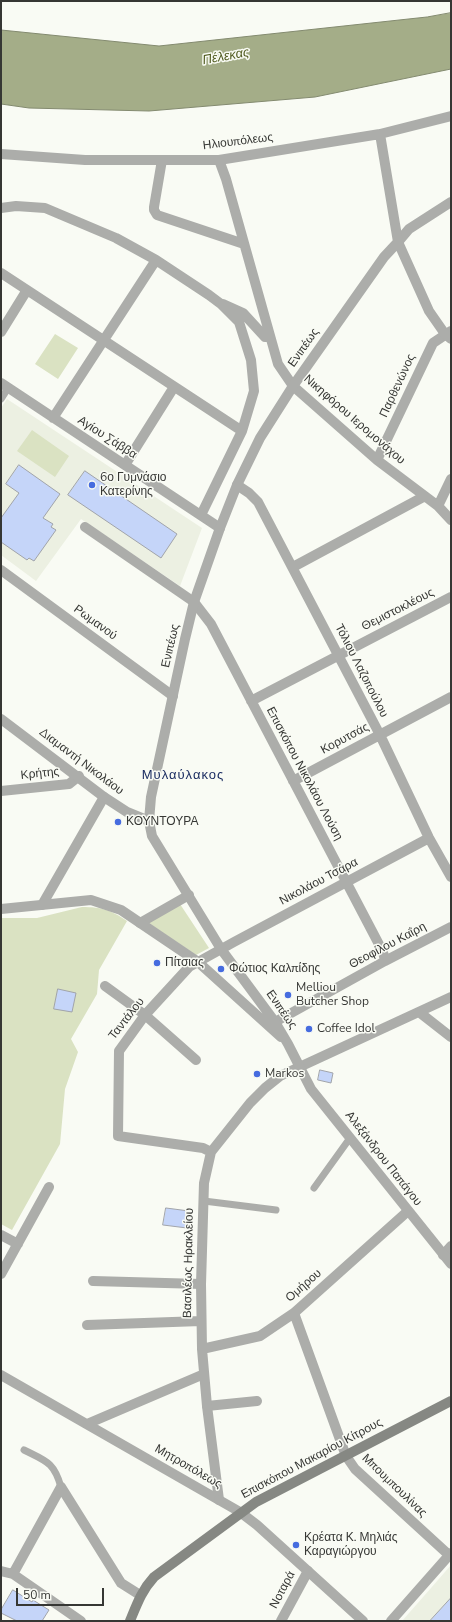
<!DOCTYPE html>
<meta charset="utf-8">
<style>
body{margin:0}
#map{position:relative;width:452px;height:1622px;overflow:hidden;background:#f9fbf4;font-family:"Nunito Sans",sans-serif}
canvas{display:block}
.frame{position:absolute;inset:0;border:2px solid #363734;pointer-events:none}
.scale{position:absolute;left:16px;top:1588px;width:88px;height:18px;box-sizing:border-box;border:2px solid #363734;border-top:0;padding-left:5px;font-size:12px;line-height:14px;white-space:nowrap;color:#363734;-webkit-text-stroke:3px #f9fbf4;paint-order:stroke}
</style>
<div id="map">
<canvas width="452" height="1622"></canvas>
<div class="frame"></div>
<div class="scale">50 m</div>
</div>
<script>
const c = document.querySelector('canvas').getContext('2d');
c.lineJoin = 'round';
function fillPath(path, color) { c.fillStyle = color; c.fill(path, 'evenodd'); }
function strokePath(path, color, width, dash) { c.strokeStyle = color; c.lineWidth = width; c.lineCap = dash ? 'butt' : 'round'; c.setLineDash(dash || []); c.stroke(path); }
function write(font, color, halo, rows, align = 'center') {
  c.font = font + ' "Nunito Sans",sans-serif'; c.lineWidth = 3; c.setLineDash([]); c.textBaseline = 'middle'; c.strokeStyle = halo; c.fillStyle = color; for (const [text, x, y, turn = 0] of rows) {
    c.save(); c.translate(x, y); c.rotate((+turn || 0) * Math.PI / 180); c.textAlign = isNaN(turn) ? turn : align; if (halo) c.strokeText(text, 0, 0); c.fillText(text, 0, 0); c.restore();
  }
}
const built = new Path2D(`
 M7,399L202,528L180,586L81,519L36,581L1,555V408Z
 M451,1565V1621H402L431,1588Z`);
const green = new Path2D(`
 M55,334L78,348L58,379L35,364Z
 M32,430L69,456L55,477L17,451Z
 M180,904L209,948L196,955L147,922Z
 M82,907C102,907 111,910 127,921L99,970L97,994L71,1039L78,1052L65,1089L60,1144L12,1230L1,1224V918H37Z`);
const water = new Path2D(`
 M451,13V69L315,97L149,111L29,108L1,104V30L159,46L427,17Z`);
const building = new Path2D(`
 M19,465L60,494L43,518L53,524L51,527L56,530L34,561L29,558L27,560L1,542V518L19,493L6,484Z
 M85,471L177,534L161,558L68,495Z
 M58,989L76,993L72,1012L54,1009Z
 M320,1070L333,1073L331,1083L318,1080Z
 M166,1208L189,1211L187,1228L163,1225Z
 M13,1590L32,1602L33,1600L49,1610L42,1621H17L1,1613V1610Z
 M451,1598V1621H430Z`);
const service = new Path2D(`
 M1,399L8,388
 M314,1188L350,1138
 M204,1201L276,1210
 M24,1450C46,1461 54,1462 61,1487`);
const pedestrian = new Path2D(`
 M443,1255L451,1246
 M93,1281L201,1284
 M207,1406L257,1401`);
const minor = new Path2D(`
 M162,160L154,207V210L157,215L244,244
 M219,160L226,179L278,364L293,386L377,460L438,506L451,520
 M1,208L16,206L45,208L116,238L156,260L209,295L221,304L239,322L251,360L254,391L242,431L201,515
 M398,242L409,229L451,202
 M1,273L242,431
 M223,304L243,313L265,337H270
 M1,332L27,290
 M1,383L220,528
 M53,418L156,260
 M377,460L433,343L451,331
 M125,465L174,387
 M237,485L249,493L258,502L380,735L429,838L451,877
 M438,506L451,479
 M85,527L194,602L211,624L383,952L385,961
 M293,567L425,496
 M1,570L173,696
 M251,701L451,597
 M293,781L451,697
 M1,791L69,784L79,776
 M42,905L104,797
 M140,923L189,895
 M105,986L145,1015L196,1060
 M419,1012L451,1037
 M275,1022L385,961L451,927
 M211,1152L203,1148L118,1136L119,1051L145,1015L189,967L234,942L429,838
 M1,1235L18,1244
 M1,1274L49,1187
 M294,1313L346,1456L355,1469L449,1555
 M87,1325L201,1321
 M202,1349L260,1336L294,1313L408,1211
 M1,1375L219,1500
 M87,1424L204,1374
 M219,1500L207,1406L202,1349L201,1284L204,1183L211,1152L250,1103L265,1088L280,1076L451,997
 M1,1571L13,1574L81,1621
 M13,1574L61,1487L121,1583L140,1595
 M281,1621L308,1571
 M391,1621L451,1553`);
const tertiary = new Path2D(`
 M380,134L398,242L429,311L445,334L451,339
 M1,154L85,160H219L380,134L451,116
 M398,242L384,257L293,386L260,438L237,485L220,528L194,602L185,639L151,797L149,821L152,836L221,949L275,1022L288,1044L311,1089L451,1264
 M1,719L104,797L127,812L149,821
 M1,909L91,900L121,910L198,962L281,1037
 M219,1500L240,1512L257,1525L363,1621`);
const secondary = new Path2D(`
 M130,1621C137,1604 142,1590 154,1577L256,1502L451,1401`);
const markers = [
 [92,485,4,"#466cdf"],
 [118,822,4,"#466cdf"],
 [157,963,4,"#466cdf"],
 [221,969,4,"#466cdf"],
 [288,995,4,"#466cdf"],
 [309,1029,4,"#466cdf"],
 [257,1074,4,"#466cdf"],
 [296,1545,4,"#466cdf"]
];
const streetNames = [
 ["Ηλιουπόλεως",238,142,-7],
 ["Ενιπέως",304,348,-55],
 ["Παρθενώνος",398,386,-65],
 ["Νικηφόρου Ιερομονάχου",354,420,41],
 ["Αγίου Σάββα",107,438,33],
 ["Θεμιστοκλέους",398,610,-27],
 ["Ρωμανού",95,623,36],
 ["Ενιπέως",171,646,-77],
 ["Τόλιου Λαζοπούλου",361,671,63],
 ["Κορυτσάς",345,739,-28],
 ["Διαμαντή Νικολάου",81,762,37],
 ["Κρήτης",40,774,-6],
 ["Επισκόπου Νικολάου Λούση",304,774,62],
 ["Νικολάου Τσάρα",319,882,-28],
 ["Θεοφίλου Καΐρη",388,946,-28],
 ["Ενιπέως",281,1010,55],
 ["Ταντάλου",127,1019,-52],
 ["Αλεξάνδρου Παπάγου",383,1159,52],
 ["Βασιλέως Ηρακλείου",189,1263,-89],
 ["Ομήρου",304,1286,-41],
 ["Επισκόπου Μακαρίου Κίτρους",312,1459,-28],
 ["Μητροπόλεως",188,1467,30],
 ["Μπουμπουλίνας",394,1486,44],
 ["Νοταρά",283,1590,-62]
];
const poiNames = [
 ["6ο Γυμνάσιο",100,478],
 ["Κατερίνης",100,492],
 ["ΚΟΥΝΤΟΥΡΑ",126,822],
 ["Πίτσιας",165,963],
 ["Φώτιος Καλπίδης",229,969],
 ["Melliou",296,988],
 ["Butcher Shop",296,1002],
 ["Coffee Idol",317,1029],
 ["Markos",265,1074],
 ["Κρέατα Κ. Μηλιάς",304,1538],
 ["Καραγιώργου",304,1552]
];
const waterNames = [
 ["Πέλεκας",226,57,-10]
];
const neighbourhoodNames = [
 ["Μυλαύλακος",183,776]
];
fillPath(built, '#ecf0e2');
fillPath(green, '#dae2c2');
fillPath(water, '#a4ad88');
strokePath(water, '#838a6f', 1);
fillPath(building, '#c5d5f9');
strokePath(building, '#a1a4aa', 1);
strokePath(service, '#acadaa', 7);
strokePath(pedestrian, '#acadaa', 10);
strokePath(minor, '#acadaa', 10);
strokePath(tertiary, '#acadaa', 10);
strokePath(secondary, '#868883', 10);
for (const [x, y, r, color] of markers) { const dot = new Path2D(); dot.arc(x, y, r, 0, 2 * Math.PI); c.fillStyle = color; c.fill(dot); strokePath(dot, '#f9fbf4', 1.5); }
write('12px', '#363734', '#f9fbf4', streetNames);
write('12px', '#363734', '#f9fbf4', poiNames, 'left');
write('italic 13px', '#515c21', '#f9fbf4', waterNames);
c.letterSpacing = '1px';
write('13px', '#15275d', '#f9fbf4', neighbourhoodNames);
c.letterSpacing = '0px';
</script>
